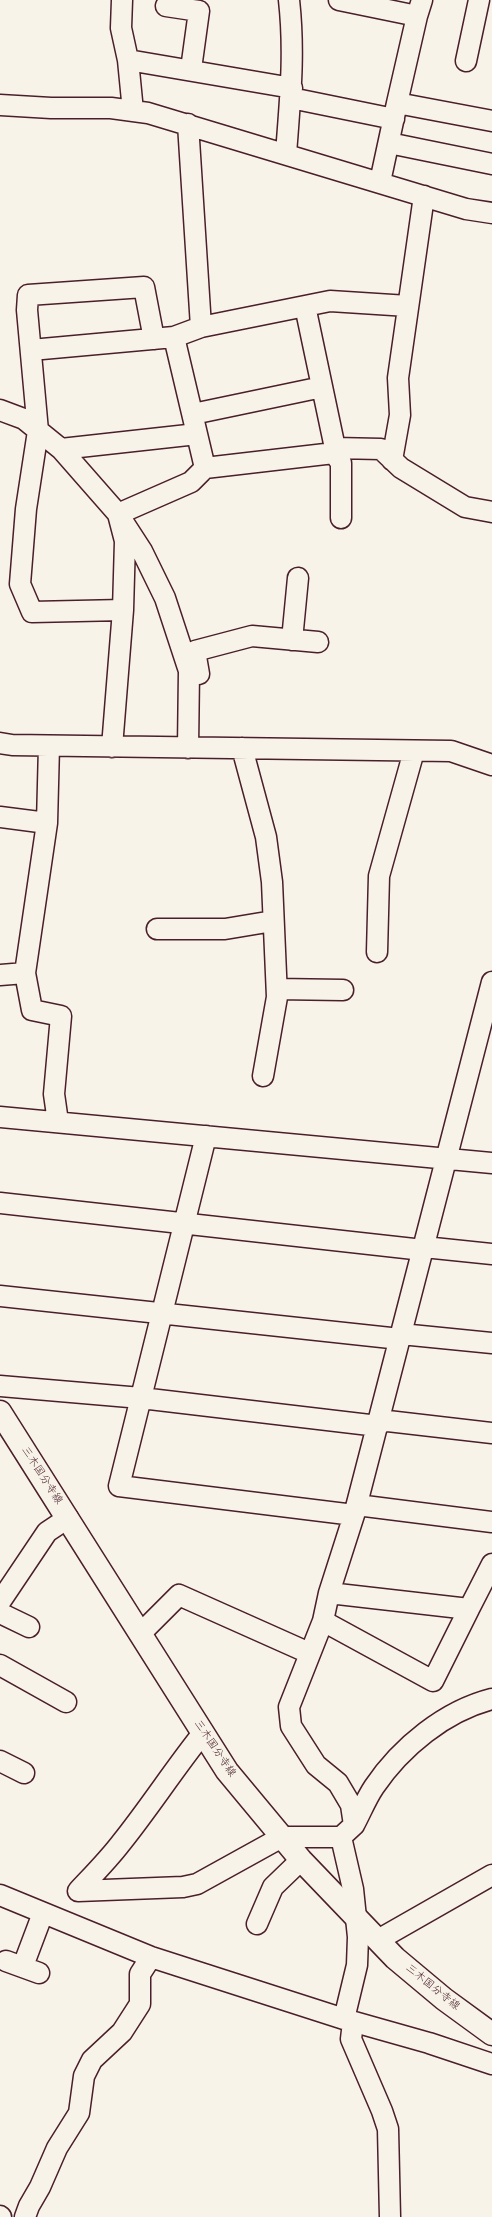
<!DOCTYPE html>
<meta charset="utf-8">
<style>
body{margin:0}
canvas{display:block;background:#f7f3e8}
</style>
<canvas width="492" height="2217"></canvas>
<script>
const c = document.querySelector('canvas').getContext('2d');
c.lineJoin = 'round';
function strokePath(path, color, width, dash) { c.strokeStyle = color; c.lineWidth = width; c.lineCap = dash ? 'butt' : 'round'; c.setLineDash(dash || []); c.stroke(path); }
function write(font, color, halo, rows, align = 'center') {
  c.font = font + ' Kalam,"Klee One",sans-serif'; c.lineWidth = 3; c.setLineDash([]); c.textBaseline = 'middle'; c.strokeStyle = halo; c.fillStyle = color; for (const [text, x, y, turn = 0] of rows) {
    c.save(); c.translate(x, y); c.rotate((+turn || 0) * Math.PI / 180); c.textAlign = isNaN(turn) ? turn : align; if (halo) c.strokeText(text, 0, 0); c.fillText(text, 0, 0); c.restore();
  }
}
const minor = new Path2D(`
 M122,0L121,28L128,60L133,111
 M339,0L417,16L397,103
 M166,6L199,11L191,69
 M417,16L422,0
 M128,60L292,88
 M466,61L479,0
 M291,98L394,119
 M0,105L51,108H111L148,113L466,209L492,213
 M188,124L201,327
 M389,143L492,164
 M286,154C290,100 295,54 289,0
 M380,182L397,103L492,121
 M174,337L205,468L334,453L335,448L305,306
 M31,350L174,337L201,327L330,301L408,306
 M0,410L24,419L61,449L118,514L142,551L165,598L189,671L188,748
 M193,414L322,387
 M335,448L381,449L401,468L465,507L492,512
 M61,449L197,434
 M334,453L341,463V518
 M392,460L400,415L398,378L424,196
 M118,514L125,541L123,610L32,612L20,584L26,509L38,431L27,310L28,295L144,287L154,339
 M118,514L191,482L205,468
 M292,640L298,578
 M199,674L195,651L252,636L318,642
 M0,743L12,745L451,751L492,765
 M112,747L123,610
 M242,748L266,837L272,882L277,997L263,1076
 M0,817L47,823
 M157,929H225L273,921
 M377,952L379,876L414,751
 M25,973L47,823L49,746
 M0,975L25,973L32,1010L61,1016L54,1094L58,1122
 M277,989L343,990
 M0,1117L492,1163
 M206,1136L119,1486L354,1515
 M0,1203L423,1250
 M424,1247L492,1254
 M0,1296L400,1339
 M401,1334L492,1343
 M0,1386L141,1398L378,1426
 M379,1420L492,1433
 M357,1505L492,1522
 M0,1602L47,1532L68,1518
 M469,1609L492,1564
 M0,1613L29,1627
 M323,1621L433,1681L469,1609L329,1593
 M140,1634L179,1595L309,1653
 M0,1665L66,1702
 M203,1733C174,1769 150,1807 121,1843C108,1860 93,1875 78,1891L183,1887L197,1884L282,1837H341
 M0,1761L24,1773
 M354,1825C361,1812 366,1799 374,1787C401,1747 445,1711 492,1699
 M0,1895L151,1957L344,2019L429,2043L492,2064
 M257,1924L273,1887L301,1860
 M378,1940L492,1875
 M6,1961L39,1973
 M23,1966L43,1913
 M344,2019L357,1965L358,1937L353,1889L341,1837L354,1825L351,1805L338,1783L316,1765L291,1726L289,1707L323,1621L329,1593L354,1515L492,982
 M353,2022L351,2039L382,2111L388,2129L390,2217
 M0,2216L1,2217
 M25,2217L29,2206L40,2187L57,2148L79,2113L84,2076L92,2060L122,2032L140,2004V1974L151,1957`);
const primary = new Path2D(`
 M0,1412L227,1771L301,1860L395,1958L444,1999L492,2034`);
const streetNames = [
 ["三木国分寺線",41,1476,57],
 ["三木国分寺線",214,1749,56],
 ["三木国分寺線",432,1988,39]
];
strokePath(minor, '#4a1f2b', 23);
strokePath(primary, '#4a1f2b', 25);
strokePath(minor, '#f7f3e8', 20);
strokePath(primary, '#f7f3e8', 22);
write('11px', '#4a1f2b', '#f7f3e8', streetNames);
</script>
